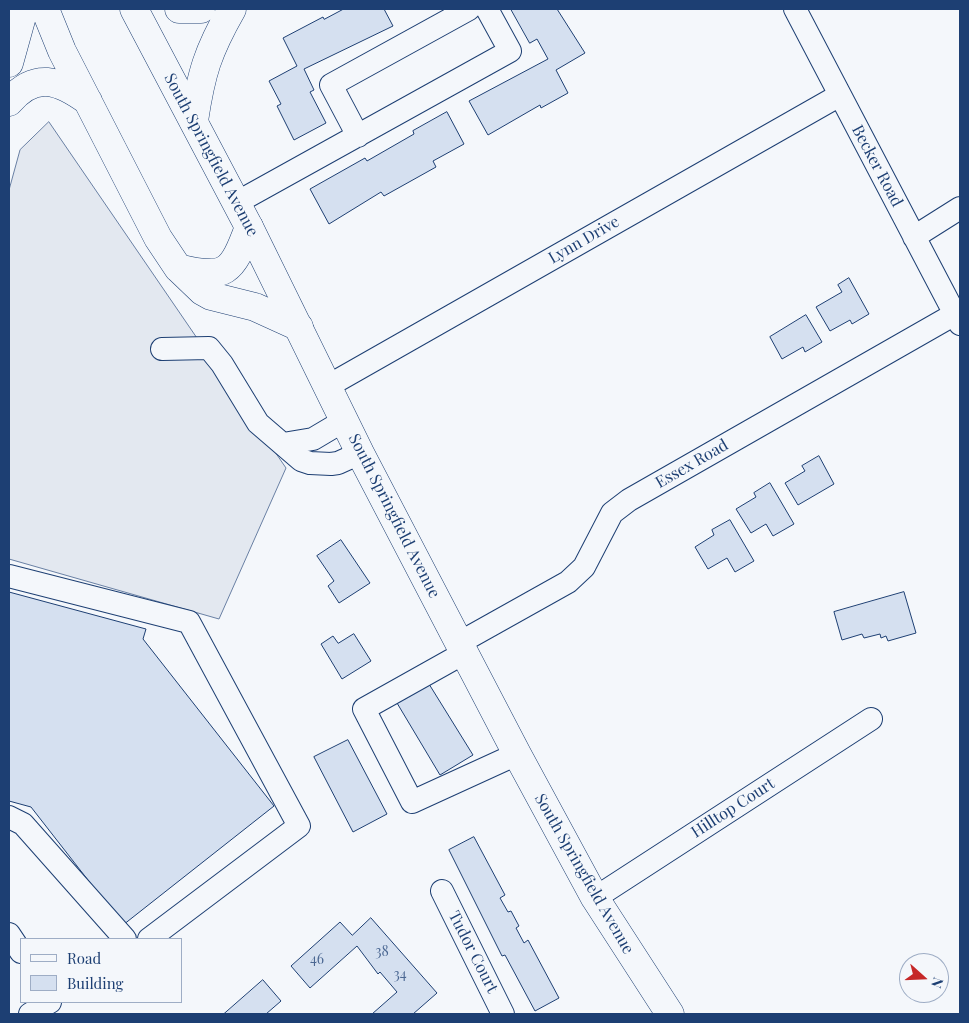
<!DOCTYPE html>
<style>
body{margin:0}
#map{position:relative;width:969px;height:1023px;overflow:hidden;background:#f4f7fb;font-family:"Playfair Display",serif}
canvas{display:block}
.frame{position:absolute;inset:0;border:10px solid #1d3f73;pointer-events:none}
.legend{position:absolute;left:20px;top:938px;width:162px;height:65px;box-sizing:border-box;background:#f4f7fb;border:1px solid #9eadc5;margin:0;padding:6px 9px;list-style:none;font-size:15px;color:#1d3f73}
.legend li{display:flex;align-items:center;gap:10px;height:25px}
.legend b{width:25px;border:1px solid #9eadc5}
.north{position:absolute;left:899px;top:953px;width:50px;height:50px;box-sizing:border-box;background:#f4f7fb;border:1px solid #9eadc5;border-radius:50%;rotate:110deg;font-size:14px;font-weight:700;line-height:20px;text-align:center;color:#1d3f73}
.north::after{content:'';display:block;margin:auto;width:18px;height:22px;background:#c62828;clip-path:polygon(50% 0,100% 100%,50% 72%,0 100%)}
</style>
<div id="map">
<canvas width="969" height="1023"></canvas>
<div class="frame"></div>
<ul class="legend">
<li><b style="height:6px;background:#f4f7fb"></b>Road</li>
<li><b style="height:14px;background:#d5e0f0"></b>Building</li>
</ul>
<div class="north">N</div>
</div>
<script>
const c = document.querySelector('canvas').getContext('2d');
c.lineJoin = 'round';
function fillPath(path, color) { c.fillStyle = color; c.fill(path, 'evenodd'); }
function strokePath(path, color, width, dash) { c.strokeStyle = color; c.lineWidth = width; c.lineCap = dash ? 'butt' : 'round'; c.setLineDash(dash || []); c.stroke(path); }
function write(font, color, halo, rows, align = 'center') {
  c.font = font + ' "Playfair Display",serif'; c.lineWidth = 4; c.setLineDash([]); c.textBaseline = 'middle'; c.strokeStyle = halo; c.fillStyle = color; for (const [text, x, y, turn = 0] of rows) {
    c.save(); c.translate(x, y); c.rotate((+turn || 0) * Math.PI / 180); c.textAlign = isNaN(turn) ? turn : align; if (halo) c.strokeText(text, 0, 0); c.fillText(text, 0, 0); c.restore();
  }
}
const parking = new Path2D(`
 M49,122L286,468L219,619L9,559V190L20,150Z`);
const building = new Path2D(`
 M344,9H384L393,26L304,69L314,90L310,92L326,123L294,140L277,106L281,104L269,81L297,66L283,38L323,17L324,19Z
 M511,9H557L585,53L556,70L568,93L541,108L540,105L488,135L469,101L548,59L537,39L530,43Z
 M447,112L464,144L433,161L436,167L384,196L381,192L329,224L310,189L365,158L367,161L414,134L413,131Z
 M849,278L869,314L852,324L850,320L830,331L816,307L842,292L838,285Z
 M806,315L822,342L805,352L803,347L782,359L770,337Z
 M819,456L834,484L798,505L785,483L805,471L802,466Z
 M770,483L794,524L773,536L766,524L751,533L736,509L756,497L754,493Z
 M730,520L754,561L735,572L727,558L708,569L695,547L714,535L712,530Z
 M341,540L370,583L339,603L328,586L334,581L317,556Z
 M9,592L146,629L143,639L274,806L123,925L31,807L9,801Z
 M904,592L916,633L888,641L886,636L881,638L880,634L864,638L862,634L842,640L834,612Z
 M354,634L371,661L342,679L321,644L333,636L338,643Z
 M429,684L473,755L440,775L397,703Z
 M348,740L387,814L353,832L314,757Z
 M474,837L505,895L500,898L508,912L511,911L519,926L516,928L524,943L528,940L559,998L535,1011L505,955L502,956L449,850Z
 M371,918L437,993L413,1014H372L397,992L380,972L378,974L357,946L310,988L291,966L340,922L352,935Z
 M263,980L281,1001L266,1014H224Z`);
const minor = new Path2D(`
 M795,9L960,324
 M358,136L331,85L469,9
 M236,203L510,51L487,9
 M914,237L960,208
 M162,349L209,348L222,364L258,423L301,460L310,463L331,464L338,463L360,453
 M328,386L840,95
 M283,444L313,439L345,420
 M9,576L189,622L299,826L149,939
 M459,643L568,582L584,567L612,513L629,500L955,314
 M464,653L364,709L412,802L517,754
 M9,817L23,824L125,939
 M442,891L503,1014
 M595,898L871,719
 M9,934L21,952
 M30,1014L50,1002`);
const major = new Path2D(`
 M134,9L249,227L360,453L517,754L595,898L670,1014`);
const highway = new Path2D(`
 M45,9L62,51L158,238L178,268L202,291L211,296L255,307L299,327
 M179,9H201
 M9,63L24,9
 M9,102C35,71 59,80 88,101
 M194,121C201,73 208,51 232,9
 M178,268C226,280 232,273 249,227`);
const numberNames = [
 ["38",382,952],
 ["46",317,960],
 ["34",400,975]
];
const streetNames = [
 ["South Springfield Avenue",211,155,62],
 ["Becker Road",877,166,62],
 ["Lynn Drive",584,240,-30],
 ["Essex Road",692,464,-30],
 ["South Springfield Avenue",394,516,63],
 ["Hilltop Court",733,808,-33],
 ["South Springfield Avenue",584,874,60],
 ["Tudor Court",473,952,63]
];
fillPath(parking, '#e3e8f0');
strokePath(parking, '#687fa3', 1);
fillPath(building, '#d5e0f0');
strokePath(building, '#1d3f73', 1);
strokePath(minor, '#1d3f73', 24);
strokePath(major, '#1d3f73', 29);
strokePath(highway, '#1d3f73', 29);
strokePath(minor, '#f4f7fb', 22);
strokePath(major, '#f4f7fb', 28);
strokePath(highway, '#f4f7fb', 28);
write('14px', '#4b6792', null, numberNames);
write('16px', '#1d3f73', '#f4f7fb', streetNames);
</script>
